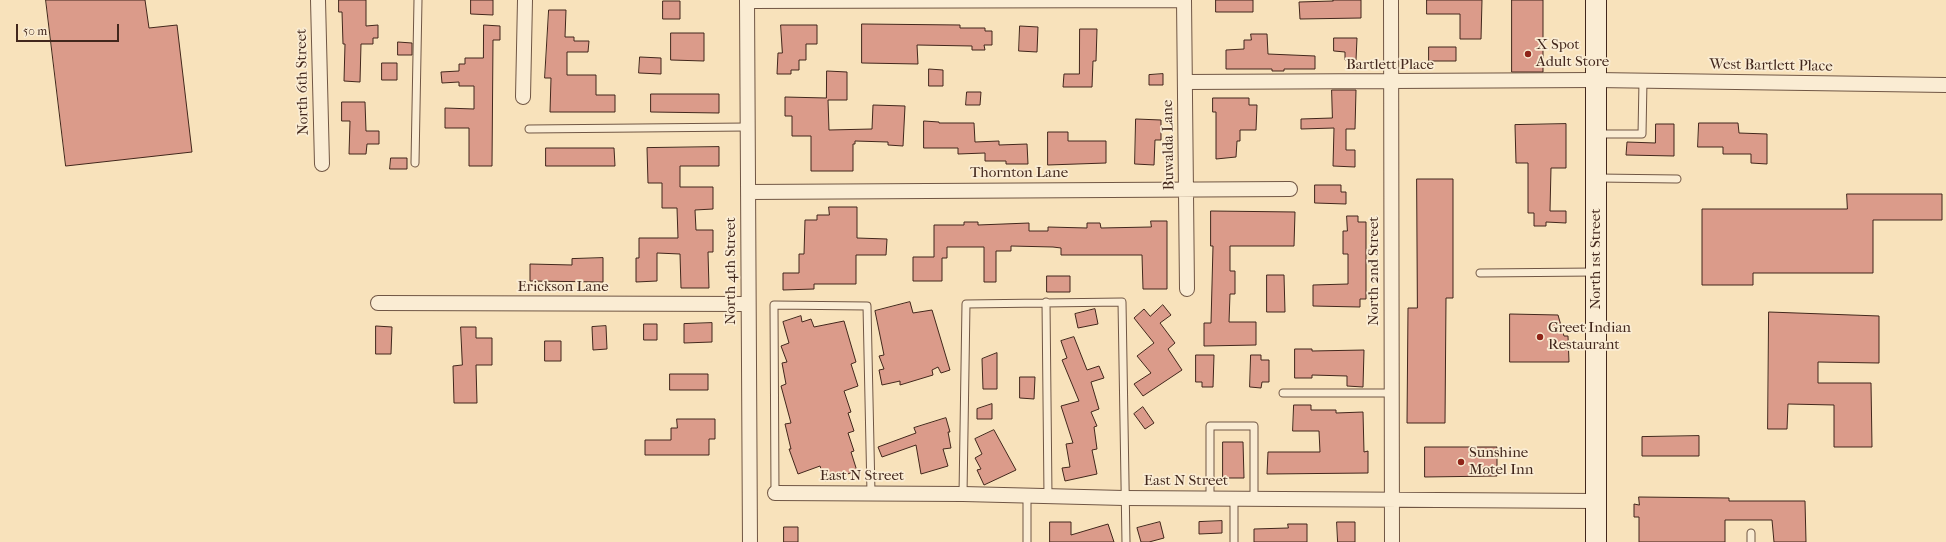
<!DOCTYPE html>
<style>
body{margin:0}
#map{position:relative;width:1946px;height:542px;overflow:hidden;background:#f8e2bb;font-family:"IM FELL French Canon",serif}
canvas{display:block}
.scale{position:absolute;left:16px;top:24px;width:103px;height:18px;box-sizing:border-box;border:2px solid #42271c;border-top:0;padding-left:5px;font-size:12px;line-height:14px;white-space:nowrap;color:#42271c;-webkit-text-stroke:3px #faecd3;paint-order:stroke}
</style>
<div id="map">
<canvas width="1946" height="542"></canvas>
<div class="scale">50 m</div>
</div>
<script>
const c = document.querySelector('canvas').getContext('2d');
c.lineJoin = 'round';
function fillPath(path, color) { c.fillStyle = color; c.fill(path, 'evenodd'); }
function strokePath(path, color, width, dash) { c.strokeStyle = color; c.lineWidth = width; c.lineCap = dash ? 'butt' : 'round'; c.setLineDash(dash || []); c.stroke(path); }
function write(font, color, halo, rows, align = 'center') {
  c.font = font + ' "IM FELL French Canon",serif'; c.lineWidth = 3.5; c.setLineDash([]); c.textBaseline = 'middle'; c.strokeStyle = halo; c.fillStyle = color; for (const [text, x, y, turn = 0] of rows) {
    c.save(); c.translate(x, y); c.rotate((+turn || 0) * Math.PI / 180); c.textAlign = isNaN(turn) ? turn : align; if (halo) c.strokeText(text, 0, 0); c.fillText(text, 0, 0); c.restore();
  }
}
const building = new Path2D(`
 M46,0H145L149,28L177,25L192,152L66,166Z
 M339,0H366V26L378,25V38H373V44H361L360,82L344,81L345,44H343L342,12H339Z
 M471,0H493V15L471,14Z
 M1216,0H1253V12H1216Z
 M1333,0H1361V18L1300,19L1299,2L1333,1Z
 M1427,0H1482L1481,39H1460V14H1427Z
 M1512,0H1543V72H1512Z
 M663,1H680V19H663Z
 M549,10H566L565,37H574V41H589L588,52H567V75H596V95H615V112H550L551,78H545Z
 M862,24L960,25V28H985V31H992V45H984L985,50H972V46L917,45L918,64L862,63Z
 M484,25L500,26V40H493L492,166H469V128H445V108L474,109V86H459V82L442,83L441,72L459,71V64H465V58H483Z
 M781,25H817V44H806V60H799V70H791V74H777L778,53H782Z
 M1020,26L1038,27L1037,52L1019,51Z
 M1080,29H1097L1096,61H1093L1092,87H1063L1064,74H1079Z
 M671,33H704V61L671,60Z
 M1251,34H1267L1268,54L1315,56V69H1284V71H1272V69H1226V50L1244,49V40H1251Z
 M1334,38H1357L1356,60H1345V52L1334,51Z
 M398,42L412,43V55H398Z
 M1429,47H1456V61H1429Z
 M640,57L661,58V74L639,73Z
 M382,63H397V80H382Z
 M929,69L943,70V86H929Z
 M827,71L847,72V100H828L829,130L872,129L873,105L905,106L903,146L888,145V142L855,141V144H853V171H811V136H792V116H785V97L826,98Z
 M1163,74V85H1149V75Z
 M1332,90H1356L1355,129H1346V150H1355V167L1333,166L1334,128L1301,129V119L1332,118Z
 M967,92H981L980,105H966Z
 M651,94H719V113L651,112Z
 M1213,98H1249V105H1257L1256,130H1240V141H1237L1236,157L1216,159V112H1213Z
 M342,102H365L366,131H379V144H367L366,154H349L350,121H342Z
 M1136,119L1161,120V140H1155L1154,165L1135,164Z
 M924,121L939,122V123H974L975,142L999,141V145L1027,144L1028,164H1006V161H985V153L958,154V148H924Z
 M1699,123H1738L1739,133L1767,134V164L1751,163V154H1723V147H1698Z
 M1566,124V168H1551L1550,211H1566V223L1546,222V226H1534V213H1528V163H1516L1515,125Z
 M1656,124H1674V156L1626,155L1627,142L1655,143Z
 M1048,132H1068V141H1106V163L1048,165Z
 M719,147V166H680V187H713V209L695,210L696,230H713V252H708L709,288H681L680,254L657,253V281L636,282V258H639V238H678L677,208H662V183H648L647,148Z
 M546,148H614L615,166H546Z
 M391,158H407V169H390Z
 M1417,179H1453V298H1446L1445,423H1407L1408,308H1417Z
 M1315,185H1341V192H1346V204L1315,203Z
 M1847,194H1942V220H1873V273H1753V285H1702V209H1847Z
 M829,207H857V238L887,239L886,255H856V284H814V289L783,290V273H799V254H804L805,220H817V215H829Z
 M1211,211L1295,212L1294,246H1230V271H1235V294H1230L1229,322H1256V345L1204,346V323H1211L1213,246H1211Z
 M1347,216H1358V222H1366V299H1360V307L1313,306V285L1348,284V254H1343V231H1347Z
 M1151,221H1167V289H1143L1142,255H1061V248L1053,247L1011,246V251H996V282H984V247H947V258H942V281H913V257H934V225H964V222H978V225L1029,223V231H1048V227L1087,228V223H1100L1101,228L1151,227Z
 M603,258V282L530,281V264L572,265V259Z
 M1267,275H1284L1285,312H1267Z
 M1047,276H1070V292H1047Z
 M910,302L913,313L932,310L950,370L941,373L938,367L932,370L933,375L900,385V381L882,385L879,370L884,369L879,356L884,355L875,311Z
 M1163,305L1171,315L1160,323L1175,343L1168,349L1182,370L1143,396L1134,384L1151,373L1137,356L1154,343L1134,318L1144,309L1150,316Z
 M1095,309L1098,324L1078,328L1075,314Z
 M1769,312L1879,316V363L1818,362V383H1871L1872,447H1834V405L1788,404L1787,429H1768Z
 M1510,314L1558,315L1564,336H1568L1569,362H1510Z
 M801,316L802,322L811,319L814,327L844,321L856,362L851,364L858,386L844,391L851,412L848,413L854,431L848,433L854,451L851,452L857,471L825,481L820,466L798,474L789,449H791L785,424L791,423L781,386L786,384L782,363L787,362L781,346L789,343L783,322Z
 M712,323V342L684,343V324Z
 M644,324H657V340H644Z
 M376,326L392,327L391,354H376Z
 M606,326L607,349L593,350L592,327Z
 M461,327H476V338H492V365H476L477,403H454L453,366L462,365Z
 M1074,337L1087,370L1099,366L1104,378L1091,382L1099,409L1091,412L1097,426L1094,427L1097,449L1092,450L1097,474L1065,481L1062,468L1070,467L1066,444L1073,443L1061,406L1079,401L1062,360L1067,358L1061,341Z
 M545,341H561V361H545Z
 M1295,349H1312V351L1364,350L1363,387L1347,386V376L1312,375V378H1295Z
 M997,353V389H983L982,359Z
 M1196,355H1214L1213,387H1202V382H1196Z
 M1251,355H1261V360H1269V382H1262L1261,388L1250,387Z
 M670,374H708V390H670Z
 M1020,377H1035L1034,399L1020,398Z
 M992,404V419H977V409Z
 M1294,405H1311V410H1336V413L1363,412L1364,452L1368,451V473L1267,474L1268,452H1320L1319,431H1293Z
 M1143,407L1154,423L1145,429L1134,414Z
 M946,418L950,432H948L951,448L943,449L948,466L921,474L916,445L882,457L878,447L916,433L914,428Z
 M677,419H715V439H709V455H645V440H671V428H677Z
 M994,430L1016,470L984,485L977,470L981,469L975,458L982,454L975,439Z
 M1699,436V456H1642V437Z
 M1223,442H1243L1244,478H1223Z
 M1425,447H1497V476L1425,477Z
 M1639,497L1729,498V501H1805L1806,542H1774L1772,520H1725V542H1639V517H1634V504L1639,505Z
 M1222,521V533L1199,534V522Z
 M1050,522H1071V535L1108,524L1114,542H1050Z
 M1160,522L1164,538L1149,542H1141L1137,528Z
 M1337,522H1355V542H1338Z
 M1288,524H1307V542H1254V529L1288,528Z
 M784,527H798V542H784Z`);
const lane = new Path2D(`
 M529,129L747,127
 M1597,134H1642L1643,81
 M415,163L418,0
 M1598,178L1677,179
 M1480,273L1595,272
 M1046,302L1048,496
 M1283,393H1392
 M775,493L774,305L867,306L871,493
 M963,494L966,304L1122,302L1126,542
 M1027,495V542
 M1210,499V426H1254V499
 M1751,533V542
 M1234,542V499`);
const street = new Path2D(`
 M318,0L322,164
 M747,0L750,542
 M1184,0L1187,289
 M1391,0L1392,542
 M747,1L1184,0
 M1185,82L1596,80L1946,85
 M523,97L525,0
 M748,192L1290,189
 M378,303L748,304
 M775,493L963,494L1124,498L1596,501`);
const secondary = new Path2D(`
 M1596,0V542`);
const markers = [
 [1528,54,4,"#8f2418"],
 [1540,337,4,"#8f2418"],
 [1461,462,4,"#8f2418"]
];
const poiNames = [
 ["X Spot",1536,45],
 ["Adult Store",1536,62],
 ["Greet Indian",1548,328],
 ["Restaurant",1548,345],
 ["Sunshine",1469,453],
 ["Motel Inn",1469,470]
];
const streetNames = [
 ["Bartlett Place",1390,65],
 ["West Bartlett Place",1771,66,1],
 ["North 6th Street",303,82,-91],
 ["Buwalda Lane",1169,145,-91],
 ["Thornton Lane",1019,173],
 ["North 1st Street",1596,259,-90],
 ["North 4th Street",731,271,-90],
 ["North 2nd Street",1374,271,-90],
 ["Erickson Lane",563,287],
 ["East N Street",862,476],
 ["East N Street",1186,481]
];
fillPath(building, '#db9b8a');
strokePath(building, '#42271c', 1);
strokePath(lane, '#705644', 9);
strokePath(street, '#705644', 16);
strokePath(secondary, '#42271c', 22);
strokePath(lane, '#faecd3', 7);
strokePath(street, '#faecd3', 14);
strokePath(secondary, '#faecd3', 20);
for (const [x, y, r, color] of markers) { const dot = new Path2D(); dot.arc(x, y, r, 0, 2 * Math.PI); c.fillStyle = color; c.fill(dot); strokePath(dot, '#faecd3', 1.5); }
write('15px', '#42271c', '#faecd3', poiNames, 'left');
write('15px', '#42271c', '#faecd3', streetNames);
</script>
